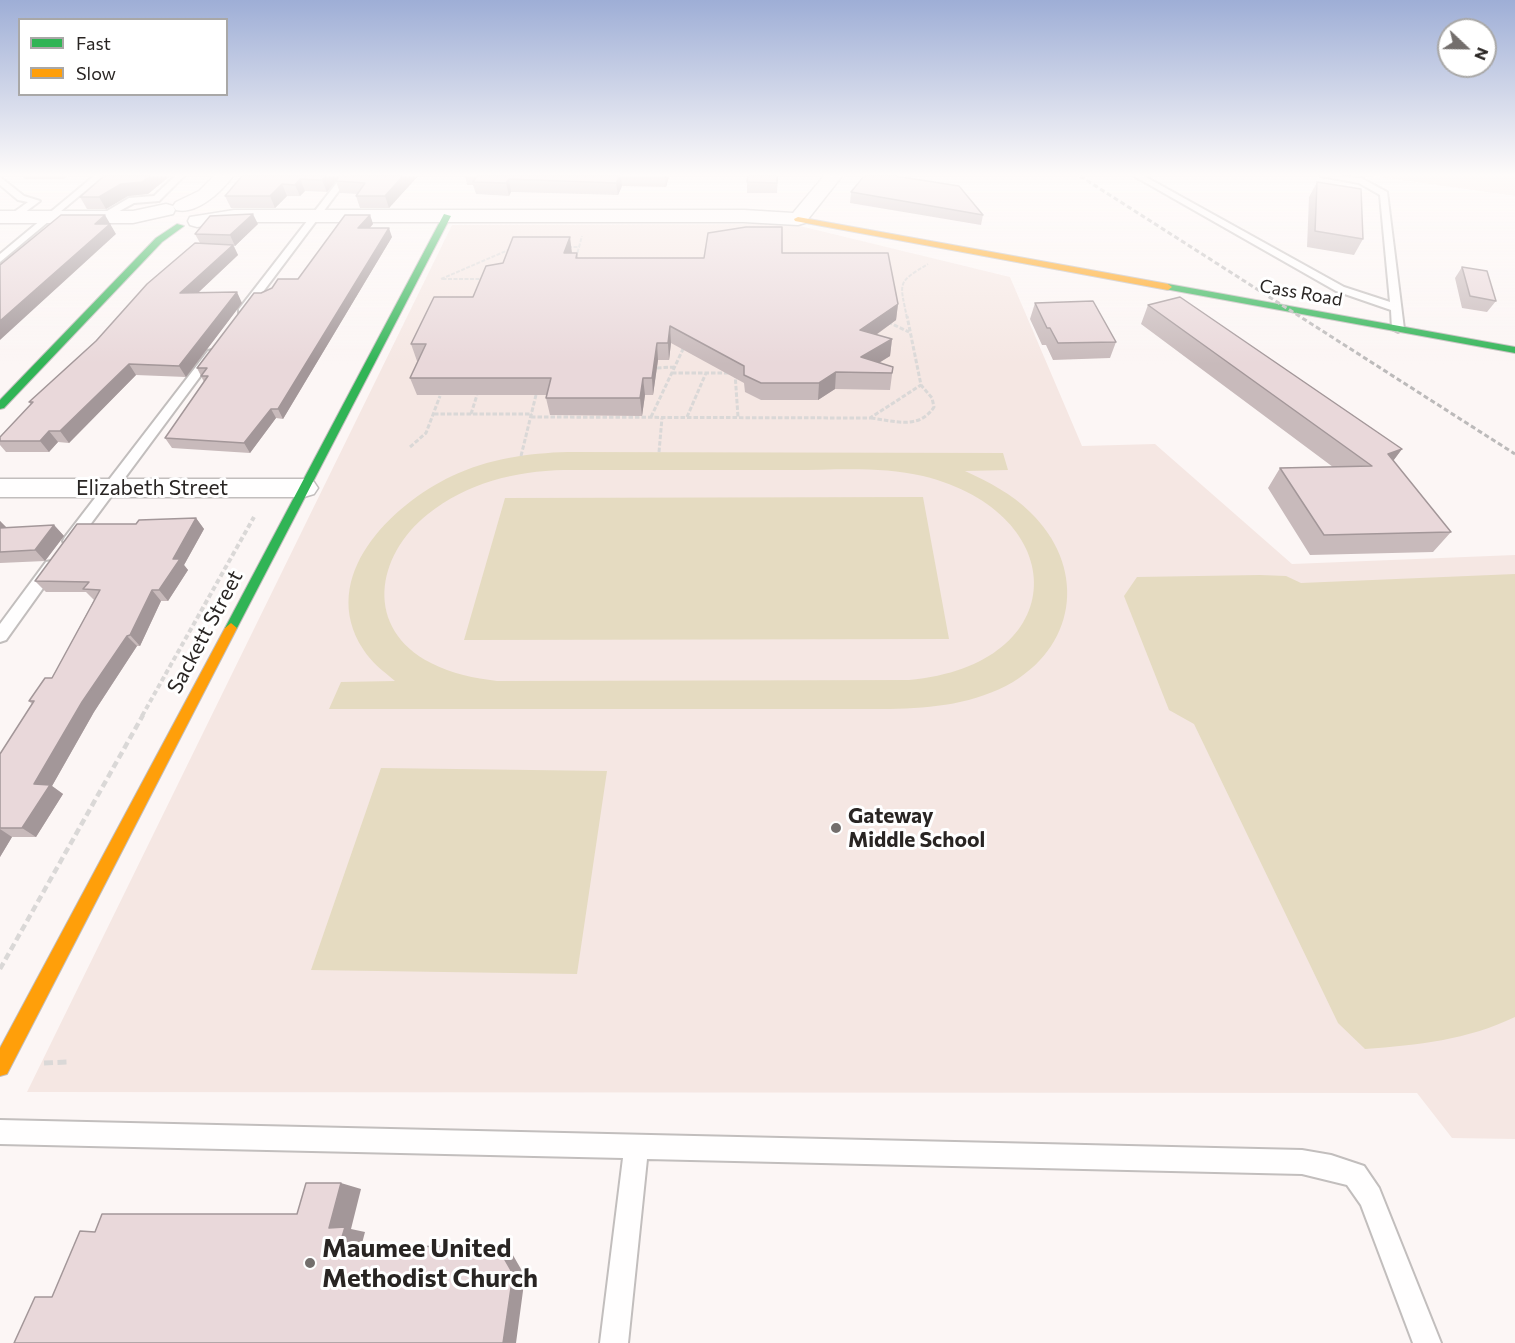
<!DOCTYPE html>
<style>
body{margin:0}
#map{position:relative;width:1515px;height:1343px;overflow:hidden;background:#fcf6f5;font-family:Commissioner,sans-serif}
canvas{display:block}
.legend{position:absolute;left:18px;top:18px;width:210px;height:78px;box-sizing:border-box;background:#fff;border:2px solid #a9a8a7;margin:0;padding:8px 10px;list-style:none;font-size:18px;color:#292523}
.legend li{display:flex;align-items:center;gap:12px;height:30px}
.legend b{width:30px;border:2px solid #a9a8a7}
.north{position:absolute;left:1437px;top:18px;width:60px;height:60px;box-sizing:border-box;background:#fff;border:2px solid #a9a8a7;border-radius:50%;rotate:112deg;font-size:16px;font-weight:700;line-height:24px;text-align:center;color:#292523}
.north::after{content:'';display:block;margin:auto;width:21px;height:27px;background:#736e6c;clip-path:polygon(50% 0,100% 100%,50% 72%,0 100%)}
</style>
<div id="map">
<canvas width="1515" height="1343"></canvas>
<ul class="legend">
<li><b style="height:8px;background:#30b455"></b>Fast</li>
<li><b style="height:8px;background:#ff9f0a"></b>Slow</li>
</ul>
<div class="north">N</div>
</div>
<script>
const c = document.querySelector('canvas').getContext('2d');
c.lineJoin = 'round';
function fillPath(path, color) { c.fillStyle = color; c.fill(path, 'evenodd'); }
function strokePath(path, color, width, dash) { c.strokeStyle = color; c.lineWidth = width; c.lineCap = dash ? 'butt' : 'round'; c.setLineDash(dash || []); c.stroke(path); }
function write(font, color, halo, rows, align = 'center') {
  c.font = font + ' Commissioner,sans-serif'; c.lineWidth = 6; c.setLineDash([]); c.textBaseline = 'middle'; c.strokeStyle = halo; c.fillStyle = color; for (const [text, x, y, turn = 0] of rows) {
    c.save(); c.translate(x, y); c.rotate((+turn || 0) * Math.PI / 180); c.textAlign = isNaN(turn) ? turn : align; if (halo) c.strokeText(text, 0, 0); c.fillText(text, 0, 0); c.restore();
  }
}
const built = new Path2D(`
 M1374,176H1515V196Z
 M792,224L1010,277L1082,446L1155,444L1292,564L1515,555V1139L1452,1138L1417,1093L27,1092L452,225Z`);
const green = new Path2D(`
 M568,452L1003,453L1008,470L965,471C989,482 1012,494 1030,512C1085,565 1079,642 1013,682C975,704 933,708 890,709H329L341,682L395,681C383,671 371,662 363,649C317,577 391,505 452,476C488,459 528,453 568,452ZM564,470C640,470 716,470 792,470C835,470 881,466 923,476C1073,513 1074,665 909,680L497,681C474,678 452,674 431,663C364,629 375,556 428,514C467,483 515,471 564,470Z
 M923,497L949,639L464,640L505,498Z
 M1515,574V1017C1467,1040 1418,1045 1365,1049L1338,1023L1194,724L1169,710L1124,596L1137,577L1260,575L1286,576L1301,583Z
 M381,768L607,771L577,974L311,970Z`);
const pathFar4 = new Path2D(`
 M568,247H580
 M576,258L582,236
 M485,279H441L513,248
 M907,318C900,282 896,283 928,264`);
const pathFar3 = new Path2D(`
 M888,322L909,332
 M657,368L674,367
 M672,373H729
 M735,373L738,417
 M434,414H532
 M471,414L477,395
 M531,417L870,418L921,385
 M651,417L684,347
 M687,417L706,373
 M871,418C895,421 919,430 934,407L932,398L921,385L907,316
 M410,447L426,433L440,396
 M659,452L662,418
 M521,456L536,395`);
const pathFar2 = new Path2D(`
 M142,716L254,517`);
const pathFar1 = new Path2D(`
 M0,969L143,715`);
const path = new Path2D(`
 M44,1063L68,1062`);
const lane = new Path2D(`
 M94,176H103L0,262V254Z
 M175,176H184L159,201L134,203L105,219L97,217L129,198L154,196Z
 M342,176H350L247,313H239V309Z
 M1134,176H1144L1344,287L1390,302L1380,195L1359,183L1321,176L1361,178L1387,192L1404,329L1398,332L1392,329L1391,310L1336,291Z
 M0,177L24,196L40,201L16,219H10V215L28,202L18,200L0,185Z
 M212,350L218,353L216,355L75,545H65L63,541L65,537L208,351Z
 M51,561L56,562L58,566L56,570L6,640L0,642V624L46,562Z
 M0,1120L1302,1150L1331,1155L1364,1166L1379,1188L1441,1343H1413L1361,1205L1347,1185L1302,1174L647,1159L628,1343H600L623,1158L0,1144Z`);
const street = new Path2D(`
 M214,176H233C221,192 197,215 176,210L173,206L176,202L199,191Z
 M824,176H842L805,223L798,225L744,222H234L197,227L190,225L188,221L190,217L234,210H744L793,213Z
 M166,204L173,206L175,210L173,214L133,223H0V211H133Z
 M0,479H304L314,482L318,488L314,494L304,497H0Z`);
const fast = new Path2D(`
 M444,214L451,216L237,628L231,633L226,631L225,628Z
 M177,224L184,226L162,242L4,408L0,409V400L156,238Z
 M1168,284L1515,347V353L1165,289V285Z`);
const slow = new Path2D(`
 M798,217L1168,284L1172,287L1168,290L795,221L794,219Z
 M231,623L237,628L7,1074L0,1076V1048L225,628Z`);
const rail = new Path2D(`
 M1080,176L1515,454`);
const wall = new Path2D(`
 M23,176H68L64,179H25Z
 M100,176H170L148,194L128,196L106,209H87L80,197L102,178Z
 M242,176H418L389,208H360L356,196L357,194L340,193L336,181L327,192L305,191L300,196H287L275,208H231L225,196Z
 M465,176H669L666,187L622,186L618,195L511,192L509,196L476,194L473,185H467Z
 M778,176L777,193H747V182Z
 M1317,182L1363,239L1354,255L1307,247L1309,197Z
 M851,192L983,215L981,225L850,203Z
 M370,215L373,224L370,228L392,237L283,419L276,418L250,453L172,448L165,438L204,382L197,368L261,293L298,279Z
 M258,224L235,246H234L238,255L198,293L242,303L186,377L136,375L69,443L58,442L49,452H6L0,445V437L31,405L29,402L96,341L200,243L195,234Z
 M572,253H577L578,258H704L782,253L898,304L896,320L876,335L892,339L890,356L879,363L893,367L890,390L835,389L818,400H761L745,392L744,383L671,343L669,360H658L653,395H645L642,416L550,415L546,398L547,395H417L410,378L419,361H417L411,344L473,297Z
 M1462,267L1496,301L1487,312L1462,308L1455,278Z
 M1035,303L1116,342L1110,358L1053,360L1046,345H1042L1030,319Z
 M1148,305L1402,449L1393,461L1451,532L1433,552L1310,555L1268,488L1280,468L1333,467L1141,324Z
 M196,518L204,529L184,565L188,570L168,601H161L140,646H137L94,712L52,786L63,794L36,837H12L0,857V754L32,704L29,701L52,678L94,600L86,592H46L35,581L136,524Z
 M0,521L7,528L54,525L64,536L45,561L0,563Z`);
const shadedWall = new Path2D(`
 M150,176H170L148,194L128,196L106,209L99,197L121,184Z
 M326,176H340L327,192L322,180Z
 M403,176H418L389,208L385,196Z
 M620,176H621L622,186L618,195L616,183Z
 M665,176H669L666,187Z
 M300,179L305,191L300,196L295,185Z
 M509,179L511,192L509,196L506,183Z
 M282,184L287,196L275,208L270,196Z
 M253,214L258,224L235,246L230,235Z
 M105,215L116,234L0,340V321L95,224Z
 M370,215L373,224L361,237L358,228Z
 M389,228L392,237L283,419L278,409Z
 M570,237L572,253H564Z
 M233,245L238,255L186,304L180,293Z
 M237,292L242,303L186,377L179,366Z
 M898,304L896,320L859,347L860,330Z
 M670,326L671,343L669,360L668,343Z
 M892,339L890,356L862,373L861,357Z
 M657,343L658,360L653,395L652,378Z
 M129,364L136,375L69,443L60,431Z
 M836,372L835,389L818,400L819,383Z
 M643,378L645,395L642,416L640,398Z
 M271,409L276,418L250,453L244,443Z
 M49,431L58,442L49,452L40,441Z
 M1402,449L1387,469L1388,454Z
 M196,518L204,529L184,565L188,570L168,601L159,590L173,559Z
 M0,521L10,531L0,537Z
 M54,525L64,536L45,561L35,550Z
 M152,590L161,601L140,646L130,635Z
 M127,636L137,646L94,712L52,786L63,794L36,837L22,828L34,784L82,702Z
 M0,829L12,837L0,857Z
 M341,1183L361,1189L351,1229L365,1232L360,1251L339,1247L329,1228Z
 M497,1246L510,1250L525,1276L516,1343H503Z`);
const building = new Path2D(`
 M102,176H150L142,182L121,184L99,197H80L103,177Z
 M242,176H326L322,180L300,179L295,185L282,184L270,196H225Z
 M339,176H403L385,196H356L365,183L336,181Z
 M477,176H620L616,183L509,179L506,183L473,182Z
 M748,176H777V183L747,182Z
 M864,176H895L959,186L983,215L851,192Z
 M1317,182L1361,189L1363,239L1315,231Z
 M253,214L230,235L195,234L210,216Z
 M61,215H105L95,224H110L0,321V265Z
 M345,215H370L358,228H389L278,409H271L244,443L165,438L208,376H201L207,368H197L254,293H261L272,288L278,279H298Z
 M746,227H782V253H888L898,304L860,330L892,339L861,357L893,367L892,373L836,372L819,383H761L744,375V366L670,326L668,343H657L652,378H643L640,398H546L551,378H410L426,344H411L434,297H473L486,266L503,263L513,237H570L564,253H577L576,258H704L708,233Z
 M195,243L233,245L180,293L237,292L179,366L129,364L60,431H49L40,441H0V437L33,402H29L96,341L147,284Z
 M1462,267L1487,271L1496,301L1470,296Z
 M1180,297L1402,449L1388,454L1451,532L1324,535L1280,468L1372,466L1148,305Z
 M1093,301L1116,342L1058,343L1050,328H1047L1035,303Z
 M196,518L173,559H180L159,590H152L130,635L127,636L82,702L34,784L50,785L22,828H0V754L34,701H29L45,678H52L100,590L83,589L89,582L35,581L77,524H136L139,520Z
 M54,525L35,550L0,552V528Z
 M306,1183H341L329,1228L345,1227L339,1247L497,1246L513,1274L503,1343H14L35,1297H52L80,1231L95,1232L102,1214H297Z`);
const markers = [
 [836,828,6,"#736e6c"],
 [310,1263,6,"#736e6c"]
];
const farStreetnames = [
 ["Cass Road",1301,293,10]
];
const streetNames = [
 ["Elizabeth Street",152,488],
 ["Sackett Street",205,632,-62]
];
const poiNames = [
 ["Gateway",848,816],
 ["Middle School",848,840]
];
const nearPoinames = [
 ["Maumee United",322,1248],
 ["Methodist Church",322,1278]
];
fillPath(built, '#f5e7e3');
fillPath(green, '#e5dbc1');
strokePath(lane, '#c2bebd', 4);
strokePath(street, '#c2bebd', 3);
strokePath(fast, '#c2bebd', 2);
strokePath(slow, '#c2bebd', 2);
strokePath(pathFar4, '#dad8d7', 2, [4, 1.5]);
strokePath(pathFar3, '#dad8d7', 3, [4.5, 2]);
strokePath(pathFar2, '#dad8d7', 4, [5, 3]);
strokePath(pathFar1, '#dad8d7', 4.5, [7, 4]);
strokePath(path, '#dad8d7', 5, [9, 4.5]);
fillPath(lane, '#fffefe');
fillPath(street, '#fffefe');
fillPath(fast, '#30b455');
fillPath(slow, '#ff9f0a');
strokePath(rail, '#bcbaba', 3, [5, 3]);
fillPath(wall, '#c8babb');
fillPath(shadedWall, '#a39799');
fillPath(building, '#e9d8da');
strokePath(building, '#a39799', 1.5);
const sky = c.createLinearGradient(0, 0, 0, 364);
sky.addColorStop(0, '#9eaed6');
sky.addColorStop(0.48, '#fefbfa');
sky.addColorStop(1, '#fefbfa00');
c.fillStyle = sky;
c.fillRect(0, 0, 1515, 364);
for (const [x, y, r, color] of markers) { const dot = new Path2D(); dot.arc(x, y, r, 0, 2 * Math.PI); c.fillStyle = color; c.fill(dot); strokePath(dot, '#fff', 2); }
write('18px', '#292523', '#fff', farStreetnames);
write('21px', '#292523', '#fff', streetNames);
write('bold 21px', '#292523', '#fff', poiNames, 'left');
write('bold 26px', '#292523', '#fff', nearPoinames, 'left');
</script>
